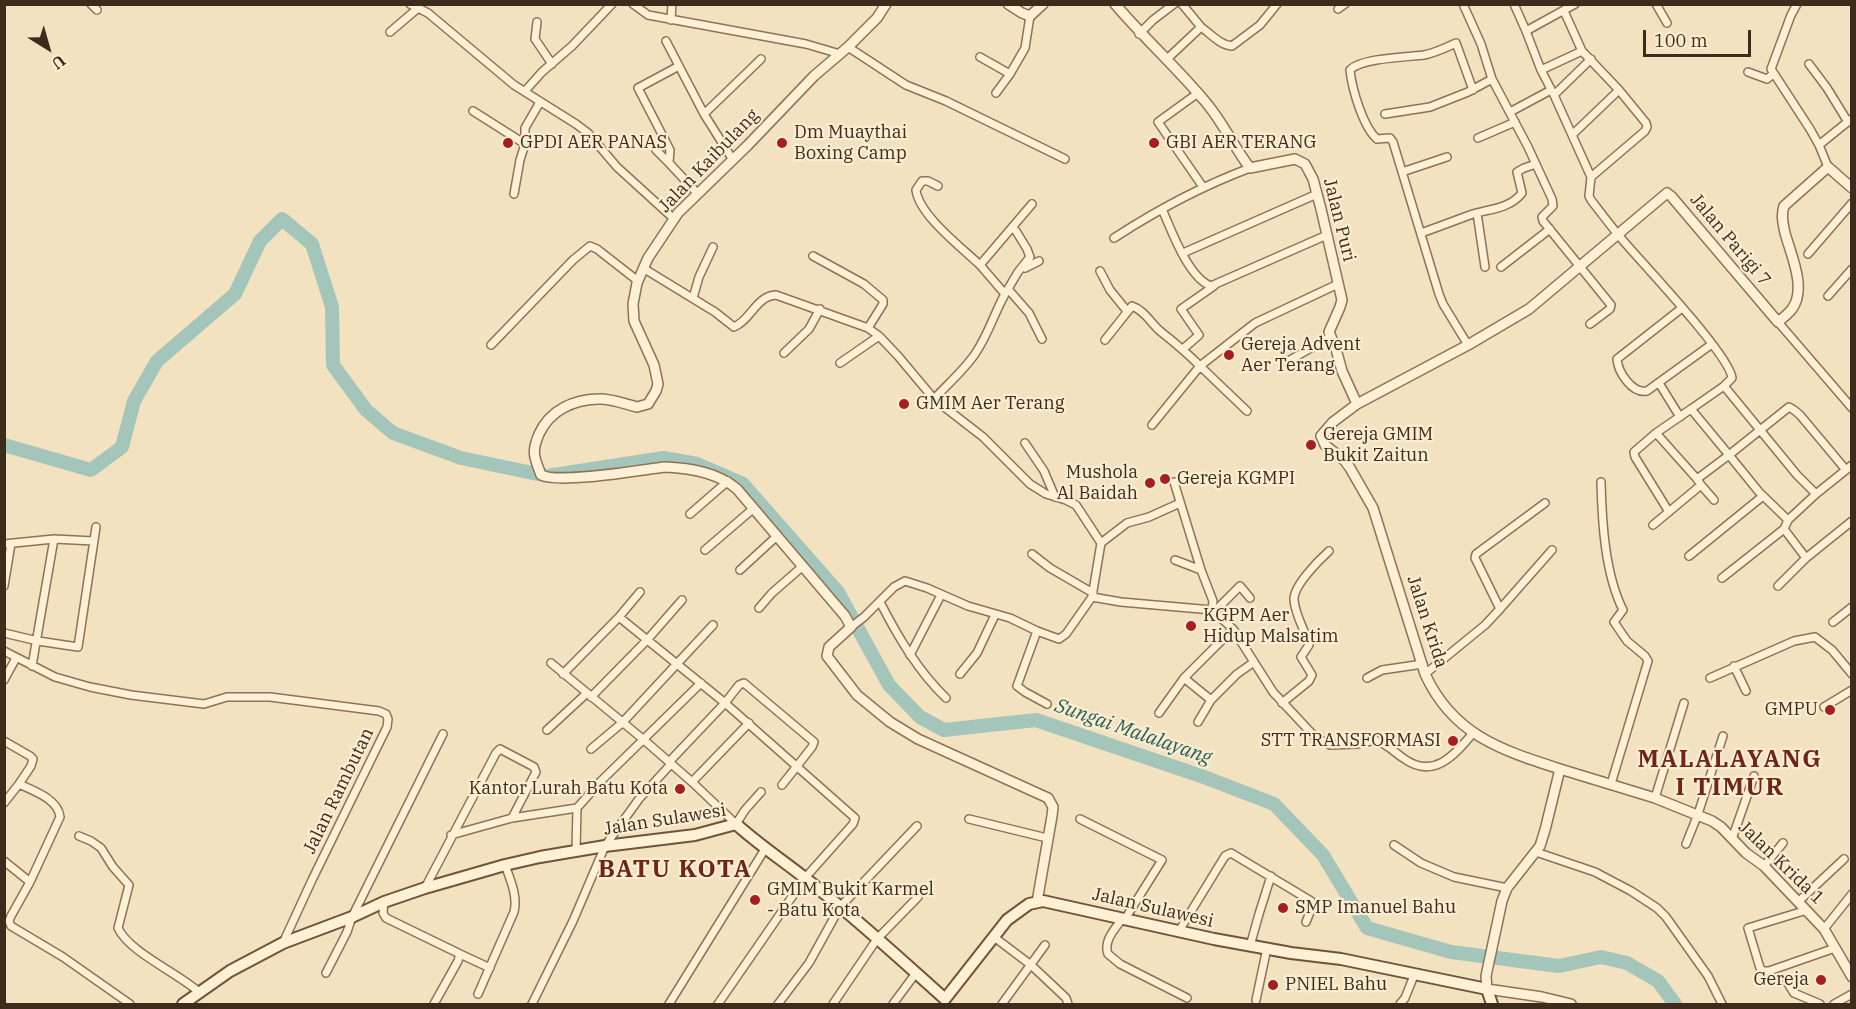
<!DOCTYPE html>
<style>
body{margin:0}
#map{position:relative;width:1856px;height:1009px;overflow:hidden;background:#f3e2c0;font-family:"IBM Plex Serif",serif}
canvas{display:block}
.frame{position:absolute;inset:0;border:6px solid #3d2b1c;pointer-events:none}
.north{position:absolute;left:18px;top:18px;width:60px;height:60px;-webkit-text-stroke:4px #faedd1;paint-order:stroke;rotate:143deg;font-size:16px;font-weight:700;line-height:24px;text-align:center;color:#3d2b1c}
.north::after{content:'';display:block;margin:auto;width:21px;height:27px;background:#3d2b1c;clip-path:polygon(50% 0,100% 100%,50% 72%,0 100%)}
.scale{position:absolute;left:1643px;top:30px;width:108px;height:27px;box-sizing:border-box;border:3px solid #3d2b1c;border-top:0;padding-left:8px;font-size:18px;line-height:21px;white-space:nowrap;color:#3d2b1c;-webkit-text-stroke:4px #faedd1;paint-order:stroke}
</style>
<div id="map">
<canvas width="1856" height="1009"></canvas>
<div class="frame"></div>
<div class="north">U</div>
<div class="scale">100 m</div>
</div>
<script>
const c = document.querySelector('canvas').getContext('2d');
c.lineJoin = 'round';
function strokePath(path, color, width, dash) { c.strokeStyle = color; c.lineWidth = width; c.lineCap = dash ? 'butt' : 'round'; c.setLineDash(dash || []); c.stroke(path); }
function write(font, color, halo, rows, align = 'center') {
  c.font = font + ' "IBM Plex Serif",serif'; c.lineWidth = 4.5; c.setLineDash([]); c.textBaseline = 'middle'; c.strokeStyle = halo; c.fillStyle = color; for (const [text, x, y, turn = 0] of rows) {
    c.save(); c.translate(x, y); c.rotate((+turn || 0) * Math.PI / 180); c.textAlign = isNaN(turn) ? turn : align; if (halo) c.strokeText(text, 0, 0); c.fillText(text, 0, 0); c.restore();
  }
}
const river = new Path2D(`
 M4,445L91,470L122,447L134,401L157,361L235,294L260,241L282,219L312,244L332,307L333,365L366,410L393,433L461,458L547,476L664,458L697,464L743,484L838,592L889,685L920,717L944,730L1036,720L1204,777L1274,804L1323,855L1367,928L1451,952L1559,966L1601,957L1627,963L1658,981L1675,1004`);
const minor = new Path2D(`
 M91,4L97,10
 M410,4L428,13L514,85L576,124L588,133L617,167L673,218
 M633,4L648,15L806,44L840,54
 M1182,4L1201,27
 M1463,4L1481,44L1492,79
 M1514,4L1526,31
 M1575,4L1526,31L1541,70L1554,95L1591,177L1589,196L1591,200C1601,213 1610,225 1620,237C1639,260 1730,355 1732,378L1724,386L1797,475L1816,494L1852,465
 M1656,4L1667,23
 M1797,4L1791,15L1771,69L1810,129L1819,145L1828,167
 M1338,9L1345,4
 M1564,11L1582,51L1619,90L1646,123L1647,127L1645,131L1591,177
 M671,20L672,4
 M537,22L535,39L552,64
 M390,32L417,9
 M1139,34L1153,20L1174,4
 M666,41L679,66
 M848,47L906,85L946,101L1065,159
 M980,57L1010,74
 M1167,59L1201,27C1211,34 1220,45 1232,46L1260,25L1277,4
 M1809,64L1827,88L1848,122
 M1541,70L1582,51
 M1748,72L1767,79L1773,74
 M525,91L542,72L572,46L612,4
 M996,93L1010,74L1025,48L1030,16
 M1198,93L1158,122L1203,187
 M1554,95L1591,59
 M473,111L525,144
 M1510,112L1551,90
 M704,114L761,59
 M1385,114L1430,107L1468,92L1492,79L1528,147L1552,199L1553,206L1542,217L1543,221L1611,305L1610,309L1590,324
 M1573,134L1619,90
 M1478,138L1515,122
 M1819,145L1850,120
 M656,150L669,163
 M1402,172L1447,157
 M938,186L928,181H922L916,190C919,215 961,247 980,265
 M514,194L520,160L525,144V128L540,102
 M698,194L669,163L670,150L638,88L679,66L704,114L733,160
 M1162,209C1171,229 1188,278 1211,286L1327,235
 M1477,213L1485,267
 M1421,233C1438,227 1454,221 1470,215C1488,209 1510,209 1522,193L1517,172L1524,168L1536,164
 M1114,238C1157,210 1202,186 1250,168
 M1183,253L1317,194
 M1808,254L1852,203
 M813,256L864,284L883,300V304L868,328
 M1501,267L1550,229
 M643,268L715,312L734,327C751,320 756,296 776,295L868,328L879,336L898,356L934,399L983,437L1030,484L1046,494L1066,500L1076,505L1101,543L1092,597L1121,602L1212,610
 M1025,268L1039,261
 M1100,271L1110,290L1127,311
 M1008,289L1029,313L1042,339
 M1005,294L1018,272L1030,257L1027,249L1016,231
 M1828,296L1852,269
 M693,298L699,277L713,247
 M1682,308L1617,359C1618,372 1632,394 1647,391L1712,344
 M1778,322L1852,408
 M1105,340L1132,306C1144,310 1151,323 1160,331C1174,342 1187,353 1200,366L1255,323L1338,284
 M491,345L573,260L590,246L597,249L638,281
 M1468,345L1443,304L1439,294L1393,142L1390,138L1377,139C1363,127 1352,89 1350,70C1361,58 1407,57 1424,55C1435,53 1445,48 1456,43L1473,90
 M1183,349L1199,335L1181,309L1214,286
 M784,353L809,329L820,309
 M1290,360L1330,337
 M840,363L879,336
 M1659,383L1680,417
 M1724,386L1691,409L1729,455L1789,407L1794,410L1800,415L1846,470
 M934,399C947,385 964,370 975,354C988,335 994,314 1005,294L980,265L1032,204
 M1152,425L1200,366L1247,411
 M1656,433L1697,479L1729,455L1759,492L1788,520
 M1025,443L1044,471L1055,497
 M1174,482L1201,570
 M1601,482C1602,523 1605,574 1623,610L1614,622L1627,641L1645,656L1648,661L1611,784
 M1701,485L1714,500
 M1816,494L1788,520L1784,529L1806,558L1852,521
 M1669,512L1635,457L1634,452L1656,433L1691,409
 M690,514L728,481
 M1653,525L1701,485L1697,479
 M1101,543L1127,523L1149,517L1180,503
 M4,544L54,539L94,541
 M705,550L754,508
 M1032,554L1050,568L1093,593
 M1689,556L1763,496
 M1175,560L1201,570L1213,601L1212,610L1233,629L1273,692L1315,737L1330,745L1357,744L1375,740C1387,744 1393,751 1403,758C1433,780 1454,756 1473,733
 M740,570L777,536
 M1722,578L1784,529
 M4,586L11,544
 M1778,586L1806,558
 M640,592L619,617L725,703L855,818L853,824L805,878L718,1004
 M880,602C898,637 918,671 946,698
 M759,608L772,593L803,566
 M1500,609L1552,550
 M1215,611L1240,586L1250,598
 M1833,622L1852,607
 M851,627L864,617L894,587L905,581L927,588L968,606L1010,618L1037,631L1059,639L1066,634L1092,597
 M1233,629L1184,678L1211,700L1237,674L1254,662
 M1037,631L1017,686L1025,692L1047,704
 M4,633L38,641L78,647L96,527
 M4,651L55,677L90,687L131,695L204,704L227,697H270L379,711L386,714L388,719L387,727L312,880L283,943
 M910,655L941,595
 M551,663L644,740L692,782L736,824L745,810L761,792
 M32,666L54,539
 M1734,666L1746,691
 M563,674L619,617
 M960,674L977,653L995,615
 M1425,674L1485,625L1500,609L1475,558L1476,554L1545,503
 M1367,678L1382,670L1423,664
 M1710,678L1794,641L1815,637L1832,650L1852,674
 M4,680L16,658
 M591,697L648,639L682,600
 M1282,703L1309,681L1312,675L1301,657L1309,645C1305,630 1295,615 1294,600C1293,586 1319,560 1329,551
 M1824,707L1852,690
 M1159,713L1184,678
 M1198,722L1211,700
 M547,730L587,693
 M4,741L30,756L33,759L31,766L19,784C34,791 58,799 60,817L30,882
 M591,749L622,723L713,625
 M669,762L725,703L739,685L744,683L814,742L812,747L782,785
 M692,782L749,723
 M1655,798L1684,703
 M4,803L19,784
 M969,819L1047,838
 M1080,819L1162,860L1125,919
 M451,835L512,818L577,808L601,781L701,683
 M79,836L91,841L101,848L113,867L129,885L118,928C129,952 178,973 199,992
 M1732,839L1754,776
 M1686,844L1698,814L1723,736
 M1394,845L1421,863L1454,877L1507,888
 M576,850L577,808
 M1536,852L1595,872L1631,891L1657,908L1666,917L1708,976L1722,1004
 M4,861L30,882L11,916L9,921L11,926L63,957L130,1004
 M1764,866L1783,843
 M425,888L496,753L500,749L534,767L536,772L512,818
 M1799,901L1844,859
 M384,902L383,913L386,918L460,954L458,961L434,1004
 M1807,910L1748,928L1760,968L1763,971H1769L1835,948
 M1122,919C1115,929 1103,941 1108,954L1120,964L1187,998
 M1824,929L1852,894
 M1179,931L1225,856L1231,853L1311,901L1313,905L1306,922
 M994,937L1031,965L1066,998L1068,1004
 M1250,946L1259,914L1271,876
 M460,954L490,968
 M326,973L347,932L352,917L443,734
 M1787,982L1794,993L1820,1004
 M478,994L514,912C518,896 510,879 505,865
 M1256,1000L1267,948
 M532,1004L573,921L605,846L639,799L671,764
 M669,1004L765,849
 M778,1004L809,963L840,907L917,826
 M833,1004L877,939L918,897
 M893,1004L916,973
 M1002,1004L1045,945
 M1400,1004L1405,998L1415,973
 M1834,1004L1852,994`);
const tertiary = new Path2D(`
 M886,4L877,18L848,47L814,76L748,145L678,213L648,258L637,283L633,304L634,321L654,365L658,384L656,391L648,404L637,407C625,404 612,399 600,399C574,399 550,410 539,434C536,441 533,450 535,457C536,463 539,469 541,475C559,484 640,470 665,467C690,468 717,472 737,489L845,616L851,627L829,647L827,656L857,695L890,722L918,739L1048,798L1053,807L1052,816L1037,902
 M1008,4L1022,13L1030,16L1043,4
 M1115,4C1143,37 1175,66 1203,99C1222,120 1233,146 1250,168L1295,159L1305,164L1313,179L1321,209L1342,300L1340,307L1329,332L1336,349L1342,371L1357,404
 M1560,769L1655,798L1712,821L1721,827L1746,853L1764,866L1824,929L1852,977
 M1571,1004L1542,997L1487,989L1486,976L1502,901L1507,888L1540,846L1545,830L1560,769C1501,750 1453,735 1425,674L1373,508L1350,468L1344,460L1325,445L1321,436L1333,422L1357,404L1468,345L1529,309L1667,193L1671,196L1778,322C1783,318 1788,314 1792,309C1807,289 1791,255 1785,233C1783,224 1781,215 1784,206L1828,167L1852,188`);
const secondary = new Path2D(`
 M183,1004L230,971L283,943L352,917L384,902L425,888L505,865L540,857L605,846L695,835L736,824C758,844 782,860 805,878C854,916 899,958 945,999L1007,920L1029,904L1043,901L1214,939L1291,953L1341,959L1487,989L1492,1004`);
const markers = [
 [508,143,6,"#a61e23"],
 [782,143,6,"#a61e23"],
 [1154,143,6,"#a61e23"],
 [1229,355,6,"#a61e23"],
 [904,404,6,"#a61e23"],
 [1311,445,6,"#a61e23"],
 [1165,479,6,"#a61e23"],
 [1150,483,6,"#a61e23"],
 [1191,626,6,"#a61e23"],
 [1830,710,6,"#a61e23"],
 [1453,741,6,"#a61e23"],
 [680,789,6,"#a61e23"],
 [755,900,6,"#a61e23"],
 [1283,908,6,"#a61e23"],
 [1821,980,6,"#a61e23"],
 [1273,985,6,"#a61e23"]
];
const poiNames = [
 ["Dm Muaythai",794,133],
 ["Boxing Camp",794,154],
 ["GPDI AER PANAS",520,143],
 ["GBI AER TERANG",1166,143],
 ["Gereja Advent",1241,345],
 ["Aer Terang",1241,366],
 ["GMIM Aer Terang",916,404],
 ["Gereja GMIM",1323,435],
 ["Bukit Zaitun",1323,456],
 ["Mushola",1138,473,"right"],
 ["Al Baidah",1138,494,"right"],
 ["Gereja KGMPI",1177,479],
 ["KGPM Aer",1203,616],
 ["Hidup Malsatim",1203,637],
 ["GMPU",1818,710,"right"],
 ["STT TRANSFORMASI",1441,741,"right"],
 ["Kantor Lurah Batu Kota",668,789,"right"],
 ["GMIM Bukit Karmel",767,890],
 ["- Batu Kota",767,911],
 ["SMP Imanuel Bahu",1295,908],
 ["Gereja",1809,980,"right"],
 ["PNIEL Bahu",1285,985]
];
const streetNames = [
 ["Jalan Kaibulang",709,161,-46],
 ["Jalan Puri",1339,220,76],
 ["Jalan Parigi 7",1730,240,50],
 ["Jalan Krida",1427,622,72],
 ["Jalan Rambutan",339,791,-64],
 ["Jalan Sulawesi",665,820,-9],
 ["Jalan Krida 1",1781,863,44],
 ["Jalan Sulawesi",1153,908,13]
];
const waterNames = [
 ["Sungai Malalayang",1133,732,19]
];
const districtNames = [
 ["MALALAYANG",1730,760],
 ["I TIMUR",1730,788],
 ["BATU KOTA",675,870]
];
strokePath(river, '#a4c5ba', 14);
strokePath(minor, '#8f7256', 10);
strokePath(tertiary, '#8f7256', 12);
strokePath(secondary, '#715339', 14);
strokePath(minor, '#fdf0d5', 7);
strokePath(tertiary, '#fdf0d5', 9);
strokePath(secondary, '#fdf0d5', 10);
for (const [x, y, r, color] of markers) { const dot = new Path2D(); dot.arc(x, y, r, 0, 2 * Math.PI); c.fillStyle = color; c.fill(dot); strokePath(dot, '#faedd1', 2); }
write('18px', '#3d2b1c', '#faedd1', poiNames, 'left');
write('18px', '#3d2b1c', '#faedd1', streetNames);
write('italic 20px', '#295f59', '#faedd1', waterNames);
c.letterSpacing = '1.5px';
write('bold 24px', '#6f2616', '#faedd1', districtNames);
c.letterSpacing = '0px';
</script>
